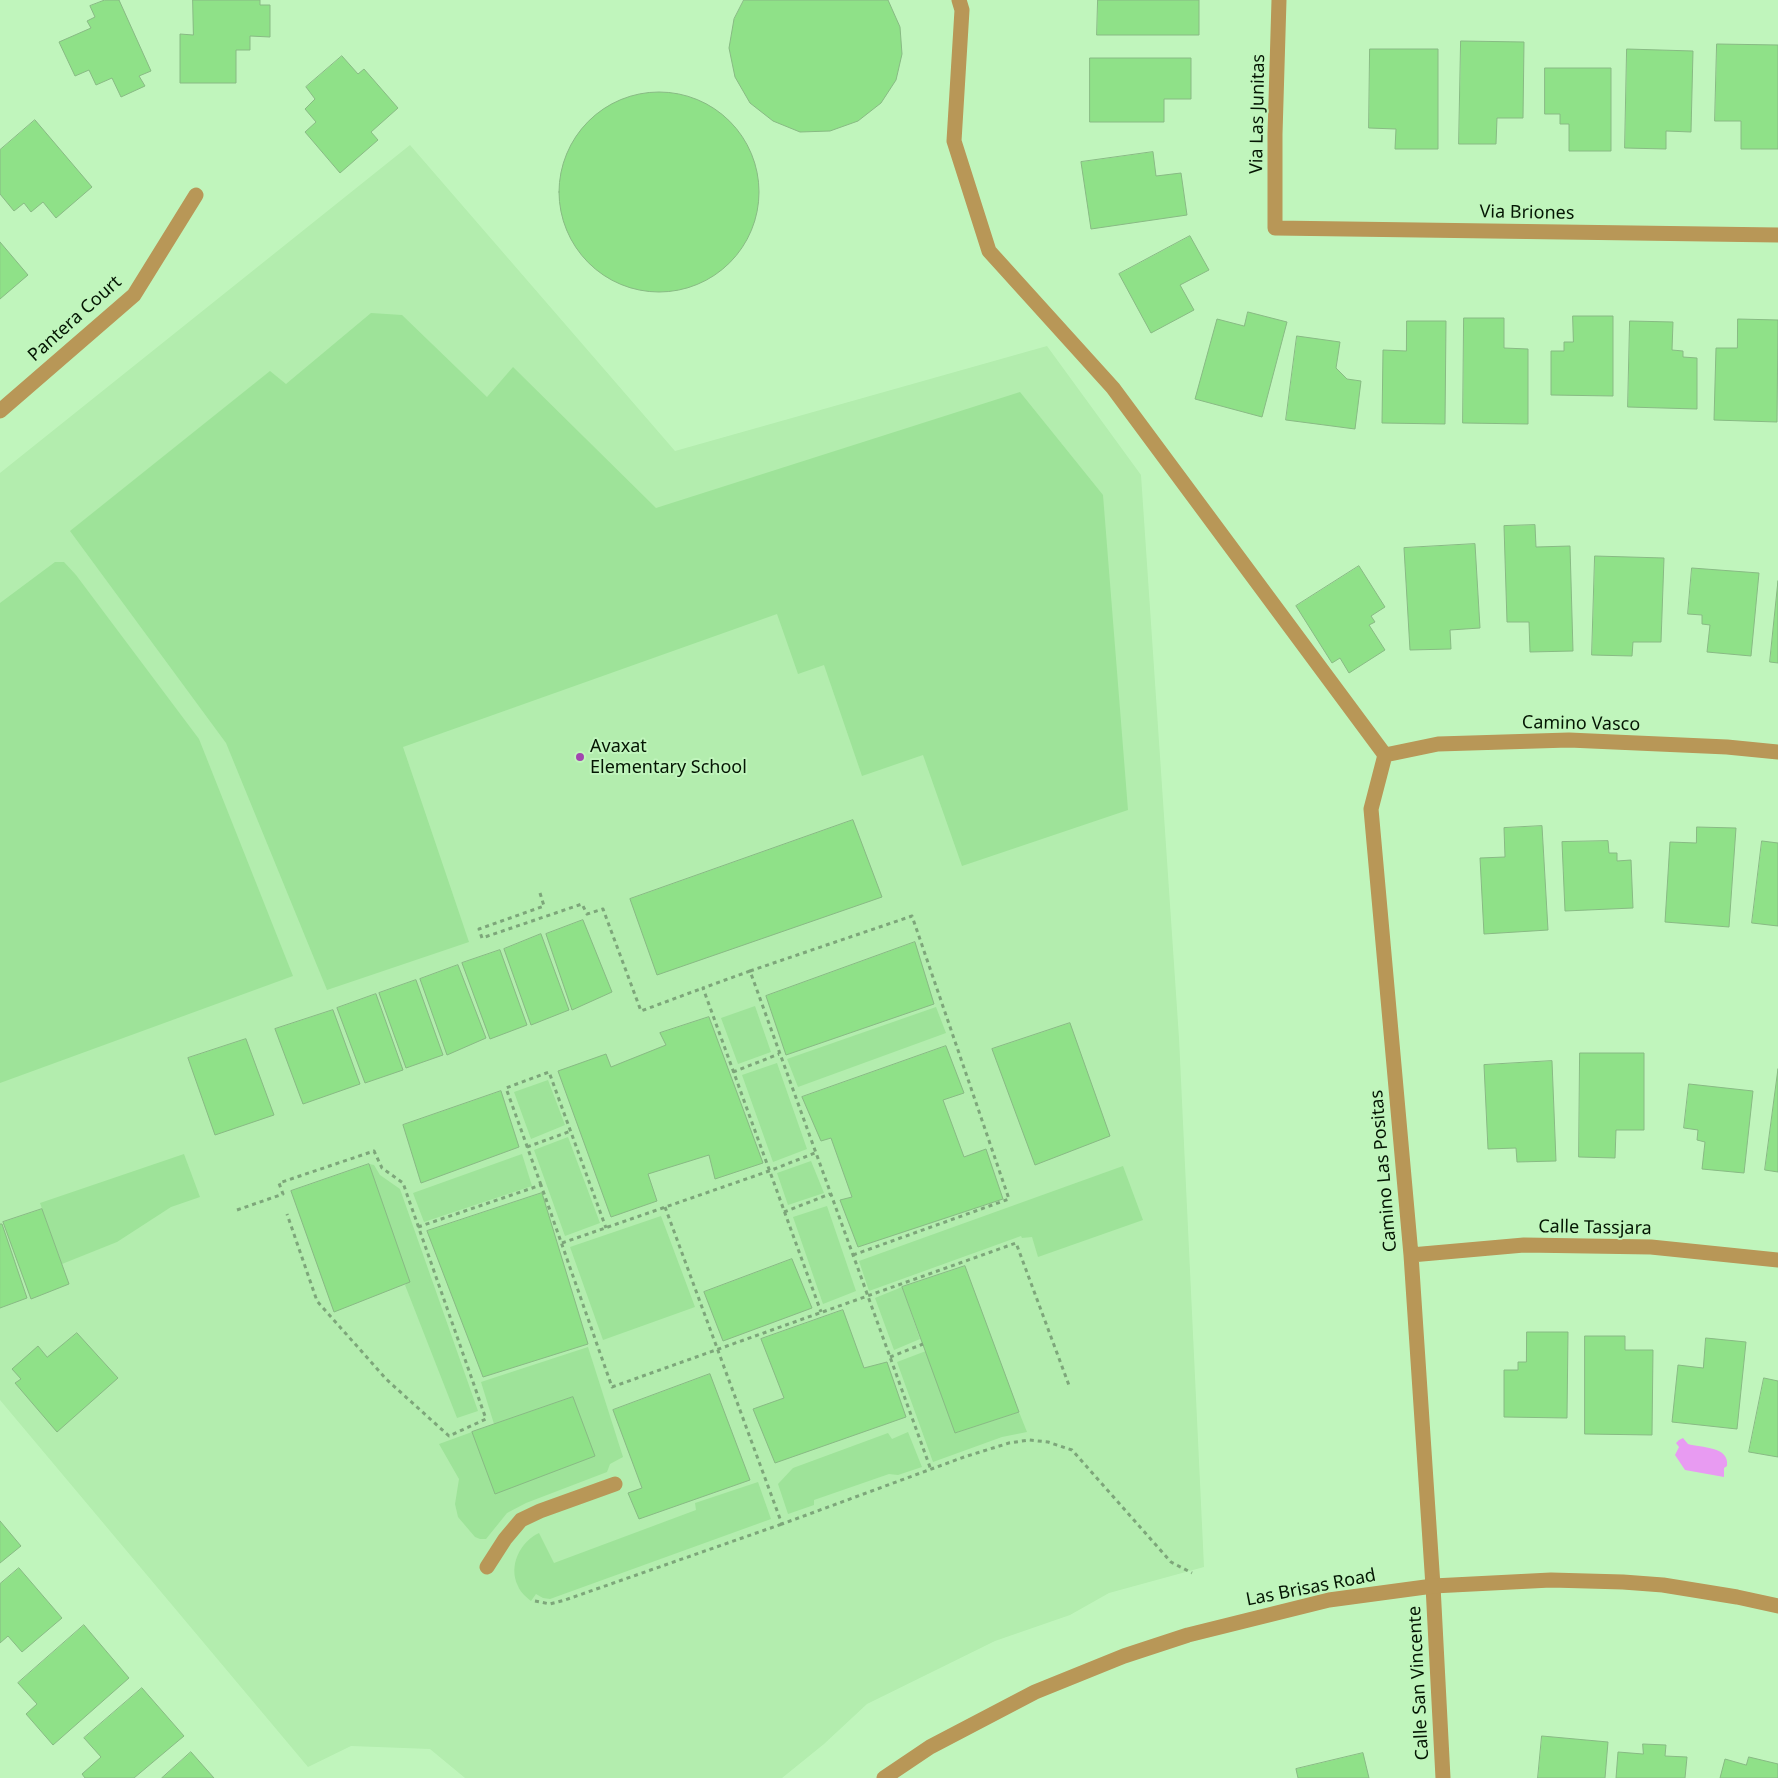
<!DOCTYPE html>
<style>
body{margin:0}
canvas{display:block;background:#c0f5bc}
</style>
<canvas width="1778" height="1778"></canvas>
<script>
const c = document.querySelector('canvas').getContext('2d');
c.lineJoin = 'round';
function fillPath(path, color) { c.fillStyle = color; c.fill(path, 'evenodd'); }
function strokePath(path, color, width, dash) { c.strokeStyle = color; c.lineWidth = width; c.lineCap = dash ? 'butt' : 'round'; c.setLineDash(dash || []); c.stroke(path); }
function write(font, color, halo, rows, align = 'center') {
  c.font = font + ' "Noto Sans",sans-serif'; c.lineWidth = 4; c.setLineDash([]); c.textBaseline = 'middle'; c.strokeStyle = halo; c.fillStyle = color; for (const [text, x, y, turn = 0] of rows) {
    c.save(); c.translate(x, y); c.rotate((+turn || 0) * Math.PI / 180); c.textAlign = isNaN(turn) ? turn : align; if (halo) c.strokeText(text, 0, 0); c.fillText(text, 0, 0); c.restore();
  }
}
const built = new Path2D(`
 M410,145L675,451L1047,346L1141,475L1179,1038L1204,1567L1109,1593L1070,1615L995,1641L867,1704L824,1744L782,1778H465L430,1749L351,1746L308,1767L0,1400V473Z`);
const green = new Path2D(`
 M371,313L402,315L487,397L513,367L656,508L1020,392L1103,495L1128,810L962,866L923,755L862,776L824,665L798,674L777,614L403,747L469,942L327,990L226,743L70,531L270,371L286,384Z
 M55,562H64L76,575L199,739L293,976L0,1083V603Z
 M755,1006L771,1052L738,1064L721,1018Z
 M936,1007L946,1033L798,1087L787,1059Z
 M777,1063L807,1149L773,1162L742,1075Z
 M548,1080L565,1125L531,1139L514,1092Z
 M568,1137L600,1223L565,1236L534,1150Z
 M184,1154L200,1197L171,1207L117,1242L62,1264L40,1203Z
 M522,1154L532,1186L424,1222L413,1193Z
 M811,1161L824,1193L788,1205L777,1173Z
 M369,1164L374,1165L380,1175L400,1189L478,1411L457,1418L405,1285L409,1281Z
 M1123,1166L1143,1220L1038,1257L1032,1237L1022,1238L1021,1236L869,1291L859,1261Z
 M827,1206L856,1291L823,1304L793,1217Z
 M661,1216L695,1307L603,1340L570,1247Z
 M902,1287L920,1339L894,1350L875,1298Z
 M588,1347L623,1457L610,1464L607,1472L526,1503L507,1513L486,1539H480L475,1537L458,1517L455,1504L459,1479L439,1444L494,1424L481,1382Z
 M926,1351L956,1433L1019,1412L1027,1432L1002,1437L933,1462L897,1362Z
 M908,1432L922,1467L898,1475L889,1474L814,1500V1505L788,1514L778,1484L793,1468L888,1433L892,1439Z
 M758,1482L771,1519L550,1599L543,1598L536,1594L531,1601C526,1597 520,1592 518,1586C508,1566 520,1542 539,1533L554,1563L696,1510L695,1503Z`);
const water = new Path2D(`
 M1683,1438L1688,1444C1701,1448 1730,1446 1727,1466L1724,1468V1477L1685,1470L1675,1455L1679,1447L1676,1443L1679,1440Z`);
const building = new Path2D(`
 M105,0H119L151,71L139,76L145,86L121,97L112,78L96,85L89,70L75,76L59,42L91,28L87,21L95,17L90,6Z
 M193,0H260V5H270V37L250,36V50H236V83H180V34L193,35Z
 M744,0H888L900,27L902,54L896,80L881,103L858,121L830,131L800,132L773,121L750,103L735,77L729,48L734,19Z
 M1098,0H1199V35H1097Z
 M1461,41L1524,42L1523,118H1497L1496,144H1459Z
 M1717,44L1778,45V149H1741V121H1715Z
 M1370,49H1438V149H1395L1396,129L1369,128Z
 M1627,49L1693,51L1691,132L1666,131V149L1625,148Z
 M342,56L358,74L364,69L398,108L371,132L378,140L340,173L305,132L316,122L305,109L315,99L306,87Z
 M1090,58H1191V99H1164V122H1090Z
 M1545,68H1611V151H1569V124H1560V114H1545Z
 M559 192a100 100 0 1 1 200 0a100 100 0 1 1-200 0Z
 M35,120L92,187L56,218L43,202L31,212L24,203L14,211L0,194V150Z
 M1153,152L1156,176L1181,173L1187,215L1091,229L1081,162Z
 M1190,236L1209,270L1180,285L1194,310L1151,333L1119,274Z
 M0,242L28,275L0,299Z
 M1248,312L1287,322L1262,417L1195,399L1217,319L1244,326Z
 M1573,316H1613V396L1551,395V351H1564V342H1573Z
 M1464,318H1504V348L1528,349V424L1463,423Z
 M1738,319L1778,320L1777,422L1714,420L1716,348H1737Z
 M1407,321H1446L1445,424L1382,423L1383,350L1406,351Z
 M1630,321L1673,322L1672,350L1683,351V357L1697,358V409L1628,407Z
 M1297,336L1340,342L1336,368L1347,379L1361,381L1355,429L1286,420Z
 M1535,525L1536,547L1570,546L1573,651L1530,652L1529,622H1507L1504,526Z
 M1475,544L1480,628L1450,630L1451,649L1410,650L1404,548Z
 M1595,556L1664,558L1661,642H1633L1632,656L1592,655Z
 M1359,566L1385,607L1371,616L1375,622L1369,625L1385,650L1349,673L1340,658L1332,663L1296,606Z
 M1692,568L1759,573L1751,656L1707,652L1710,625L1702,624V615L1688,614Z
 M1778,581V663L1770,662Z
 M853,820L882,897L657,975L630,899Z
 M1542,826L1548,930L1484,934L1480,858L1505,857L1504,828Z
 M1697,827L1736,828L1729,927L1665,922L1670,842L1696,843Z
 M1608,841L1609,853H1617V861L1631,860L1633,908L1565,911L1562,842Z
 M1762,841L1778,843V926L1752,923Z
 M583,920L612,992L572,1010L546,934Z
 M541,934L569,1010L531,1025L504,949Z
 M915,942L934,1004L786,1055L766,996Z
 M500,950L527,1025L490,1039L462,963Z
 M458,965L486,1038L447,1055L420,979Z
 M416,980L443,1055L406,1068L379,993Z
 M376,994L403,1070L365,1083L337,1008Z
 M333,1010L360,1084L303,1104L275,1029Z
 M709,1017L763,1163L715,1179L709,1155L648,1174L657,1201L611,1217L558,1071L606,1054L611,1067L666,1045L660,1033Z
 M1070,1023L1110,1136L1035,1165L992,1049Z
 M246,1039L274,1115L215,1135L188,1058Z
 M946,1046L964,1093L943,1100L964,1157L986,1149L1003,1199L858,1247L840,1200L852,1197L831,1138L821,1141L802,1097Z
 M1580,1053H1644V1130H1616L1615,1158L1579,1157Z
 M1552,1061L1556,1161L1517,1162L1516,1148L1488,1149L1484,1065Z
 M1778,1069V1172L1765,1170Z
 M1689,1084L1753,1091L1744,1173L1702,1169L1705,1142L1697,1140L1698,1130L1684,1128Z
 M501,1091L519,1147L421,1183L403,1125Z
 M369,1164L410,1282L334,1312L291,1191Z
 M542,1193L588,1344L483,1377L427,1231Z
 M42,1209L69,1284L31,1299L3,1222Z
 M0,1224H2L27,1298L0,1308Z
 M792,1259L812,1308L723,1341L704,1292Z
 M965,1266L1019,1412L955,1433L902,1287Z
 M843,1310L864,1368L887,1362L906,1417L775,1463L753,1409L784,1398L761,1339Z
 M1527,1332H1568L1567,1418L1504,1417V1370H1518V1362H1526Z
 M77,1333L118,1378L57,1432L15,1383L21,1379L12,1369L38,1346L47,1357Z
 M1585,1336H1625V1350H1653L1652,1435L1585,1434Z
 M1706,1338L1746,1342L1737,1429L1672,1422L1678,1365L1703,1368Z
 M710,1374L750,1480L639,1519L628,1493L642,1488L613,1410Z
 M1764,1378L1778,1381V1457L1749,1452Z
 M573,1397L595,1456L495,1494L472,1432Z
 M0,1521L21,1546L0,1563Z
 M19,1568L62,1618L22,1652L8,1636L0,1643V1584Z
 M84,1625L129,1678L53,1745L26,1714L37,1704L18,1683Z
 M142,1688L184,1736L134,1778H85L82,1774L101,1757L84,1738Z
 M1542,1736L1608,1742L1605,1778H1538Z
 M1643,1744L1666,1745L1665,1756L1687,1757L1685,1778H1616L1618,1752L1643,1754Z
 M191,1752L214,1778H162Z
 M1363,1753L1369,1778H1298L1296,1769Z
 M1749,1757L1778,1764V1778H1720L1725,1759L1746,1765Z`);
const path = new Path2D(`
 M540,893L544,906L479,929L482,938L582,904L587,914L603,909L641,1011L703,988
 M750,971L703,988L821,1312
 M733,1072L779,1054
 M527,1147L571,1131
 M541,1185L506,1088L549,1072L606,1228
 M665,1207L782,1524L964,1457L1009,1443L1029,1440L1048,1442L1072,1450L1171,1562L1192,1573
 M237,1210L283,1194L279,1183L374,1151L382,1168L403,1183L486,1419L449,1436L386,1379L317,1301L287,1214
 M784,1212L830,1194
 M418,1227L541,1185L612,1387L1016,1243L1070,1388
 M562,1243L769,1171L815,1153
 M853,1255L1009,1199L912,916L750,971L931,1470
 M890,1357L923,1344
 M535,1601L550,1604L565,1600L782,1524`);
const service = new Path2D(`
 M959,0L962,10L954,141L989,251L1113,388L1385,755
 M487,1567L505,1539L521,1520L540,1511L615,1484`);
const minor = new Path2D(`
 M1279,0L1275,134V228L1778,235
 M0,411L134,295L196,195
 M1411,1255L1524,1245L1651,1247L1778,1260
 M1443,1778L1433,1586L1411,1255L1371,809L1385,755L1438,744L1569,740L1727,747L1778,752`);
const tertiary = new Path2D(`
 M884,1778L930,1747L1035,1692L1124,1656L1188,1635L1329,1600L1433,1586L1551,1580L1623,1582L1663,1585L1737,1597L1778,1606`);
const markers = [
 [580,757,5,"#a245af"]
];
const streetNames = [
 ["Via Las Junitas",1258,114,-89],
 ["Via Briones",1527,213,1],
 ["Pantera Court",75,319,-42],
 ["Camino Vasco",1581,724,1],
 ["Camino Las Positas",1384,1171,-95],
 ["Calle Tassjara",1595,1228,1],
 ["Las Brisas Road",1311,1588,-11],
 ["Calle San Vincente",1419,1683,-93]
];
const poiNames = [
 ["Avaxat",590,747],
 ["Elementary School",590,768]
];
fillPath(built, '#b3edae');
fillPath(green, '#9ee399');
fillPath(water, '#e89bf2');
fillPath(building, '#8fe188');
strokePath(building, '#88ba84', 1);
strokePath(path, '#7da67a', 3, [4, 4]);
strokePath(service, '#b89757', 15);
strokePath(minor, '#b89757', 15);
strokePath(tertiary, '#b89757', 15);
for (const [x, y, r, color] of markers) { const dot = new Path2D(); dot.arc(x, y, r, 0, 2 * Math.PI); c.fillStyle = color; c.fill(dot); strokePath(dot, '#c0f5bc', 2); }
write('18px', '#041603', '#c0f5bc', streetNames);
write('18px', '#041603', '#c0f5bc', poiNames, 'left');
</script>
